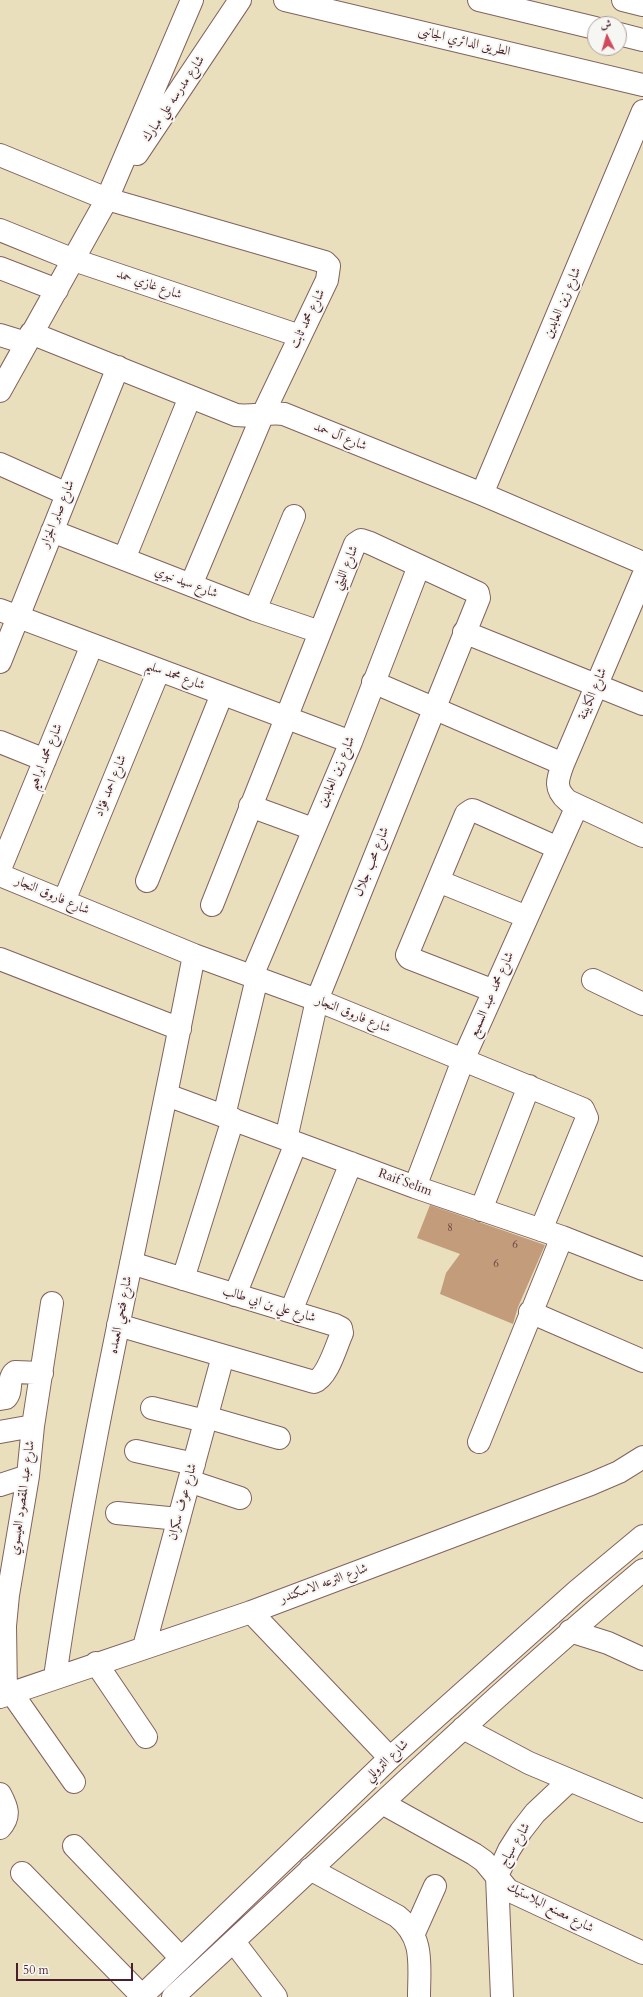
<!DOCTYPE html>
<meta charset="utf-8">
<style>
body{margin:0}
#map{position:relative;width:643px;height:1997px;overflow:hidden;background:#eadfbc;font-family:Cardo,Amiri,serif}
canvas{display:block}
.north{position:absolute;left:587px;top:16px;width:40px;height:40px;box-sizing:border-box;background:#f6f6f2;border:1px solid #b1a0a2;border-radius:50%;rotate:355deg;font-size:11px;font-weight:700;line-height:16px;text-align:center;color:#4a1f2b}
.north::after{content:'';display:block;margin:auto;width:14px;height:18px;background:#d1495b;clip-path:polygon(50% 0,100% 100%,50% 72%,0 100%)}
.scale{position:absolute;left:16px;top:1963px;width:117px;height:18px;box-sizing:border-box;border:2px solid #4a1f2b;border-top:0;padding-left:5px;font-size:12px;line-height:14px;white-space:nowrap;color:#4a1f2b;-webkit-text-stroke:3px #f6f6f2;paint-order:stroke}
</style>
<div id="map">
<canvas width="643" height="1997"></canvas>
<div class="north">ش</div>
<div class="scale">50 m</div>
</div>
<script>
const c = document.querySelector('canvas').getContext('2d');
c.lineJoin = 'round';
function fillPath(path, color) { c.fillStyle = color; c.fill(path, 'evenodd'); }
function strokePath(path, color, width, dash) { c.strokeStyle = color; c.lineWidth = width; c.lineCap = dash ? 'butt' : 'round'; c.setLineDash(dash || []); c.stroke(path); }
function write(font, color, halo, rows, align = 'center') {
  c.font = font + ' Cardo,Amiri,serif'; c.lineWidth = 4; c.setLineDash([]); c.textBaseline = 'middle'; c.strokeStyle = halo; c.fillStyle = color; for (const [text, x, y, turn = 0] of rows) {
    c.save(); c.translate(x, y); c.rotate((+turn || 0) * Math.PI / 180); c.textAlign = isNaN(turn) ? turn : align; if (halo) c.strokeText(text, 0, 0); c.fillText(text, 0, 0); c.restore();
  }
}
const building = new Path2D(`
 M430,1205L545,1245L518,1307L513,1324L440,1294L446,1273L460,1254L417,1238Z`);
const minor = new Path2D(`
 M285,0L643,85
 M623,0L643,5
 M137,154L240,0
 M0,155L107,199L318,260L325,262L329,266L327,280L263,414L191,585
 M0,230L74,260L300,336
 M0,268L57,290
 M31,333L236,415C252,417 268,412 284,414L482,494L643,563
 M0,335L26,343
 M0,391L107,199L192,0
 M0,464L67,494
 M482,494L643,111
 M52,531L255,610L320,632
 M124,559L190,397
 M643,576L563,764C557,780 554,789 568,801L643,836
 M0,610L351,742
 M255,610L294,516
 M464,632L643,704
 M0,662L118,367
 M373,682L563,764
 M0,742L45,760
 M250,806L313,829
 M0,869L92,645
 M0,875L194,955L317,1000L583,1109L587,1118L541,1230
 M147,881L222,694
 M438,881L527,917
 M64,901L159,670
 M212,905L355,544L361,540L370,543L478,593L479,598L317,1000L286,1139
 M0,959L180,1029
 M252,976L351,742L419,566
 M593,980L643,1004
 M494,991L409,958L407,955L466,814L472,810L475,811L558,848
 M167,1095L415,1187L562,1237L643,1269
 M224,1116L257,978
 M415,1187L463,1060L577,806
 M481,1210L529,1086
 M183,1279L233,1119
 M235,1295L296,1143
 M291,1311L351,1163
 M530,1312L643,1361
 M118,1325L314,1382C328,1377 336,1346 342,1333L341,1328L335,1325L131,1263
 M0,1399L6,1398C13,1391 7,1378 15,1372L42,1373
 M152,1408L205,1421
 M206,1417L279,1438
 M0,1432L33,1426
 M479,1442L562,1237
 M136,1451L194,1464
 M189,1481L240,1498
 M0,1485L28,1476
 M117,1513L179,1519
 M251,1612L390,1758
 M570,1631L608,1643L643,1659
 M144,1647L223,1356
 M96,1663L146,1737
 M55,1677C90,1434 148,1195 194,955
 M11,1692L74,1782
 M6,1694L5,1626L8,1595L28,1476L33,1426L52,1303
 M0,1697L251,1612L591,1484L619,1472L643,1457
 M463,1728L529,1763L643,1811
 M0,1794C7,1807 11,1816 0,1828
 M382,1803L474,1854L484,1861L508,1890L643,1953
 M74,1846L181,1958
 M310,1869L397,1916C425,1938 419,1965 419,1997
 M22,1873L142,1996
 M414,1933L435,1886
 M234,1942L276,1997
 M141,1997L390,1758L577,1591L643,1536
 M173,1997C329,1854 481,1706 643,1570
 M502,1997L497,1876L509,1850L521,1831L535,1813L569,1781`);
const highway = new Path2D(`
 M479,0L595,28
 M619,34L643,40`);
const numberNames = [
 ["8",450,1228],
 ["6",515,1245],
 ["6",496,1264]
];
const streetNames = [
 ["الطريق الدائري الجانبى",464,42,13],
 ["شارع مدرسه علي مبارك",174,99,-56],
 ["شارع غازي حمد",149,285,19],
 ["شارع زين العابدين",563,303,-67],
 ["شارع محمد ثابت",308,319,-64],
 ["شارع آل حمد",340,437,22],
 ["شارع صابر الجزار",58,514,-68],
 ["شارع الليثي",346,568,-67],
 ["شارع سيد نبوي",186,583,21],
 ["شارع محمد سليم",175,676,20],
 ["شارع الكابينة",593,694,-67],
 ["شارع محمد ابراهيم",46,757,-68],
 ["شارع زين العابدين",337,772,-67],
 ["شارع احمد فؤاد",111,786,-68],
 ["شارع محب جلال",372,862,-68],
 ["شارع فاروق النجار",52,896,23],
 ["شارع محمد عبد السميع",492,995,-66],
 ["شارع فاروق النجار",353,1015,22],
 ["Raif Selim",405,1183,20],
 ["شارع علي بن ابي طالب",269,1305,17],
 ["شارع فتحي العمده",121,1315,-79],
 ["شارع عبد المقصود العيسوي",23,1498,-82],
 ["شارع عوف سكران",183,1502,-75],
 ["شارع الترعه الاسكندر",324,1584,-20],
 ["شارع التروللي",387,1761,-43],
 ["شارع سياج",515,1845,-59],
 ["شارع مصنع البلاستيك",550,1908,27]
];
fillPath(building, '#c39c7c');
strokePath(minor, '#82625e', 24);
strokePath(highway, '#82625e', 24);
strokePath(minor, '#fff', 22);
strokePath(highway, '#fff', 22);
write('11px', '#683e3f', null, numberNames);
write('13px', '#4a1f2b', '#f6f6f2', streetNames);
</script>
